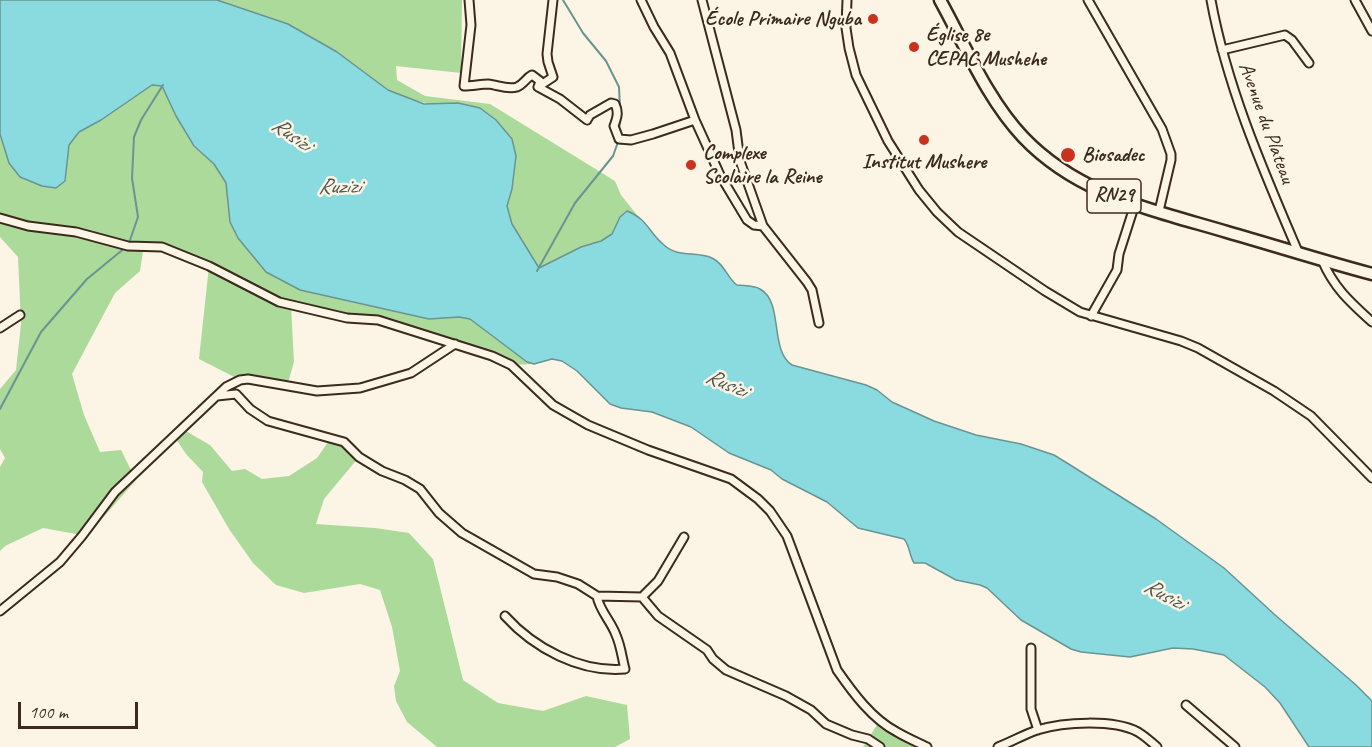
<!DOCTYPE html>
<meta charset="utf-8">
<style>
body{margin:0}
#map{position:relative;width:1372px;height:747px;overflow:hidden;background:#fcf5e5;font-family:Caveat,sans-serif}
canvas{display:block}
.scale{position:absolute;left:18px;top:702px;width:120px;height:27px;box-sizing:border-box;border:3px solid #3b2a1e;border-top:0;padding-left:8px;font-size:18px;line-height:21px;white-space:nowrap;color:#3b2a1e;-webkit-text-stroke:4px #fcf5e5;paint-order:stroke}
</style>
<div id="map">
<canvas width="1372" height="747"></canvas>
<div class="scale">100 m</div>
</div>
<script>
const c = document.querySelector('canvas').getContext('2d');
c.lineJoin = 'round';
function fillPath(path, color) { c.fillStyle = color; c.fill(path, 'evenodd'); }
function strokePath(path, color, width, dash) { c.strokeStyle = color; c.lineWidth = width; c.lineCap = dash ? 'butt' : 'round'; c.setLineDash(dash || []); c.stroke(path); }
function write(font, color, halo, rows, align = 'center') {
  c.font = font + ' Caveat,sans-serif'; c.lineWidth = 5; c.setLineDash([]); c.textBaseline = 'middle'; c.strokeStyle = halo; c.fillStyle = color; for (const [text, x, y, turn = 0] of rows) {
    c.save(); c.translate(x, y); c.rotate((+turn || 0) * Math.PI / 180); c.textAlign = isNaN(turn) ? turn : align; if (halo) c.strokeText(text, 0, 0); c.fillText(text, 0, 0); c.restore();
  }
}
const green = new Path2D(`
 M217,0H462L461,73L396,66L397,80L425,96L490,104L615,181L621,195L637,215L626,211L620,217L613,234L601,241L581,247L539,268L512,224L507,206L512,189L516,156L457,103C422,108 396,96 367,76Z
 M152,85L162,86L176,116L193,146L214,164L226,183L230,222L266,272L300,290L429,319L459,317L470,319L527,362L534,364L511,365L378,320L291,306L294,362L287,386L240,380L199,359L209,266L171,250L144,245L140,271L115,293L72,374L84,415L100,452L121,450L136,480L87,536L43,528L5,546L0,551V467L5,458L0,449V389L16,370L21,324L18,257L0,237V134L9,163L65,181L69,145L79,132L101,120Z
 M184,430L210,445L232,471L245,469L262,479L289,476L317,458L331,438L344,442L359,457L324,499L316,524L375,528L409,533L433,559L463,680L498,703L543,711L586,696L627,705L630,739L615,747H437L407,722L396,701L394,686L400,671L392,627L380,590L360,584L304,593L276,585L253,563L229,529L202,482L203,472L186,454L176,439Z
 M880,720L916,741L913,747H863Z`);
const water = new Path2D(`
 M0,0H217L288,24L337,52L388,90L424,104L458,103L480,108L496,120L512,139L516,156L512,189L507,206L512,224L539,268L581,247L601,241L612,234L620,217L627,211C648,219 648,232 664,245C678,258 696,251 712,258C725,264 727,278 737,285C745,286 753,285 760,289C784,302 769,350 792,365L866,385L877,390L892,402L934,421L976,435L1021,444L1054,455L1067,463L1156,519L1224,568L1274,614L1356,685L1372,701V747H1309L1280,703L1265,687L1224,655L1193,649L1173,648L1130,657L1081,652L1071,649L1021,620L987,588L980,585L956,580L925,563H914C909,555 910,546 904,539L858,528L827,502L782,479L771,470L729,453L691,427L652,412L621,408L610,404L577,371L562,361L552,359L534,364L527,362L470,319L459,317L429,319L300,290L266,272L238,238L230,222L226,183L214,164L194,146L176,116L162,86L152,85L101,120L79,132L69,145L65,181L56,188L42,186L20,177L9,163L0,134Z`);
const stream = new Path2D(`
 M563,0L583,33L606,61L619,87L620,109
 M619,133L620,115
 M129,243L138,217L132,178L134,137L141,120L163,85
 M537,271L575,203L613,156L618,142
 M0,409L41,332L87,279L126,247`);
const minor = new Path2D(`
 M469,0L471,25L464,86C471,86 482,84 488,84C498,85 507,90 517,87C524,84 526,78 532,75L540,81L538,87L560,99L587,120L590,115L611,103L615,104C619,112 617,118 614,126L619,139L631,140L653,134L695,120
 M641,0L654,27L670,53L695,120L720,175L747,220L754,225L763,226L807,282L812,290L819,323
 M702,0L736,130L740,161L763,226
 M847,0L846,28L849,48L856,75L871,106L888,141L919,190L937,212L958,232L1045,291L1080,312L1181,341L1198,348L1274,391L1311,416L1372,478
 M1088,0L1162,129L1171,154V160L1159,211
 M1211,0C1227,88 1264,172 1299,254
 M1355,0L1372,31
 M1222,50L1285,35L1292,40L1309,63
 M538,87L553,77L548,62L547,54L553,0
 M0,218L28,226L76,232L128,246L162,247L209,266L279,302L347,318L378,320L492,356L511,365L553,405L588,425L648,450L731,479L758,499L770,511L787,536L837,670C853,693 872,719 897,732C907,738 917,742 927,747
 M1322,260C1334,288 1350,302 1372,322
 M1091,316L1117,270L1119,254L1135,204
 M0,328L20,315
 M217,396L236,394L250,409L268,421L344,442L359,457L382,471L405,480L420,489L439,513L462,533L534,574L557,577L578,584L597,596L642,597L658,581L684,537
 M642,597L658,616L707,650L713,659L726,670L786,696L811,710L826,724L852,735L868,739L880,747
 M0,611L60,562L82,536L115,492L226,387L240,380L248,379L317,391L360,388L411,373L455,344
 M505,616C534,648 580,673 625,669C622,658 621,646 616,635C611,621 599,610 597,596
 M1031,648V709L1038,730
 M1186,705L1235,747
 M998,747C1011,742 1023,735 1037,730C1064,722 1113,719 1138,732C1145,736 1151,742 1157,747`);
const primary = new Path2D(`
 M940,0C965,45 987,99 1023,137C1078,195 1153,210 1227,232C1276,246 1323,261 1372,274`);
const markers = [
 [873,19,6,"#c8321e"],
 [914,47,6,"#c8321e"],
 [924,140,6,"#c8321e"],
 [1068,155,8,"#c8321e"],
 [691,165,6,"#c8321e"]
];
const shields = [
 [1114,196,54]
];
const shieldNames = [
 ["RN29",1114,196]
];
const poiNames = [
 ["École Primaire Nguba",861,19,"right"],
 ["Église 8e",926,35],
 ["CEPAC Mushehe",926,59],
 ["Complexe",703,153],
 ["Scolaire la Reine",703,177],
 ["Biosadec",1082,155],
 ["Institut Mushere",924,162,"center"]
];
const streetNames = [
 ["Avenue du Plateau",1266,123,70]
];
const waterNames = [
 ["Rusizi",291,135,35],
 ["Ruzizi",339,187],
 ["Rusizi",726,384,23],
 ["Rusizi",1164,595,29]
];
fillPath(green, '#acda9a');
fillPath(water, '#89dbe0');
strokePath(water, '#6a9492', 1.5);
strokePath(stream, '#6a9492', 2);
strokePath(minor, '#3b2a1e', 11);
strokePath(primary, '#3b2a1e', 15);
strokePath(minor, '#fcf5e5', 7);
strokePath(primary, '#fcf5e5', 10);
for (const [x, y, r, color] of markers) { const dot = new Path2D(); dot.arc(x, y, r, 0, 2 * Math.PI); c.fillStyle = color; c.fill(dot); strokePath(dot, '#fcf5e5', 2); }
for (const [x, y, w] of shields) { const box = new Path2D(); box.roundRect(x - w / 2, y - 17, w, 34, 4.5); c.fillStyle = '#fcf5e5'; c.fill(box); strokePath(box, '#3b2a1e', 1.5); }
write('bold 20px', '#3b2a1e', null, shieldNames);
write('bold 21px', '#3b2a1e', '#fcf5e5', poiNames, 'left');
write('21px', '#3b2a1e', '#fcf5e5', streetNames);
write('italic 22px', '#4e564e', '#fcf5e5', waterNames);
</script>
